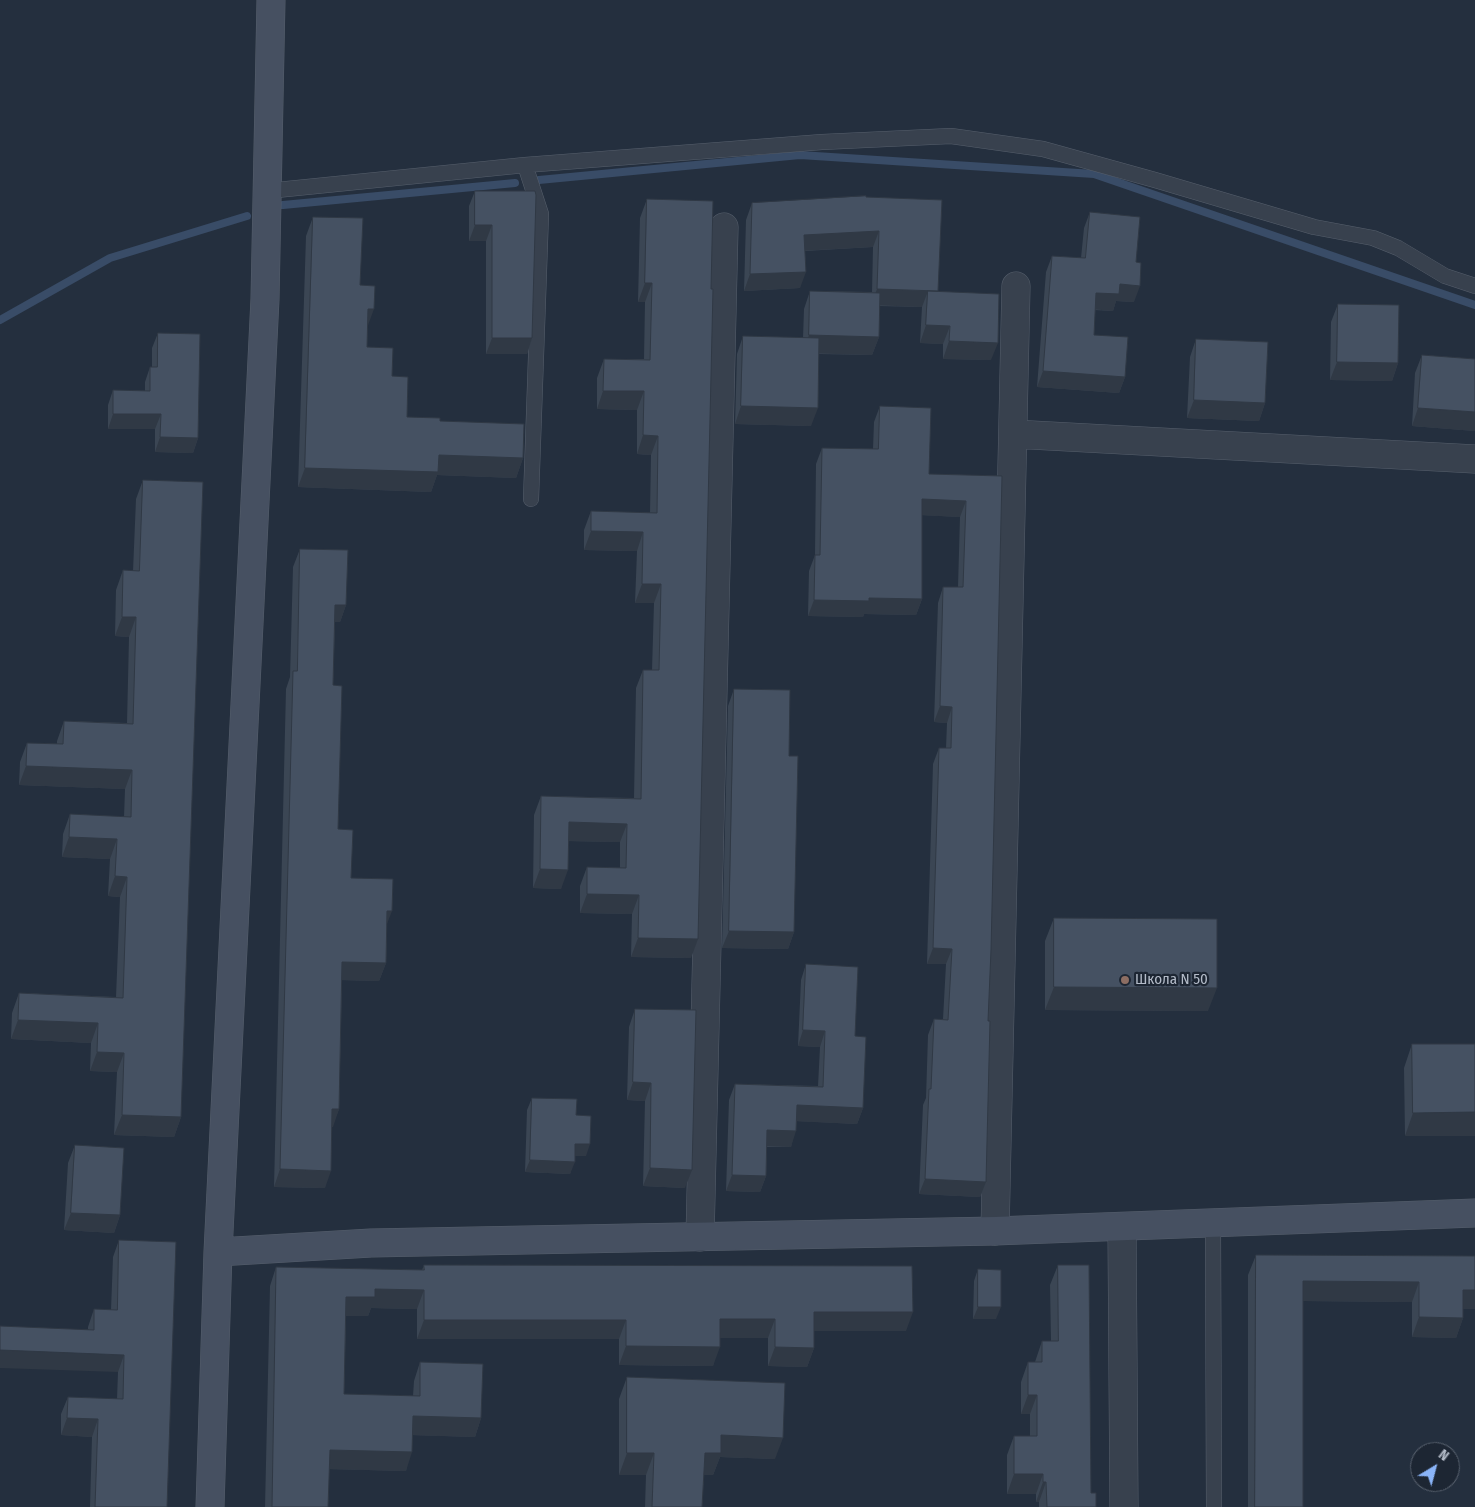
<!DOCTYPE html>
<meta charset="utf-8">
<style>
body{margin:0}
#map{position:relative;width:1475px;height:1507px;overflow:hidden;background:#242f3e;font-family:"Fira Sans Condensed",sans-serif}
canvas{display:block}
.north{position:absolute;left:1410px;top:1442px;width:50px;height:50px;box-sizing:border-box;background:#1d2633;border:1px solid #59626f;border-radius:50%;rotate:37deg;font-size:14px;font-weight:700;line-height:20px;text-align:center;color:#b4bcc9}
.north::after{content:'';display:block;margin:auto;width:18px;height:22px;background:#8ab4f8;clip-path:polygon(50% 0,100% 100%,50% 72%,0 100%)}
</style>
<div id="map">
<canvas width="1475" height="1507"></canvas>
<div class="north">N</div>
</div>
<script>
const c = document.querySelector('canvas').getContext('2d');
c.lineJoin = 'round';
function strokePath(path, color, width, dash) { c.strokeStyle = color; c.lineWidth = width; c.lineCap = dash ? 'butt' : 'round'; c.setLineDash(dash || []); c.stroke(path); }
function fillPath(path, color) { c.fillStyle = color; c.fill(path, 'evenodd'); }
function write(font, color, halo, rows, align = 'center') {
  c.font = font + ' "Fira Sans Condensed",sans-serif'; c.lineWidth = 4.5; c.setLineDash([]); c.textBaseline = 'middle'; c.strokeStyle = halo; c.fillStyle = color; for (const [text, x, y, turn = 0] of rows) {
    c.save(); c.translate(x, y); c.rotate((+turn || 0) * Math.PI / 180); c.textAlign = isNaN(turn) ? turn : align; if (halo) c.strokeText(text, 0, 0); c.fillText(text, 0, 0); c.restore();
  }
}
const stream = new Path2D(`
 M539,180L800,155L1094,174L1475,305
 M283,205L515,183
 M0,320L110,258L247,216`);
const lane = new Path2D(`
 M525,165L541,214L531,499
 M267,191L525,165L822,142L951,136L1043,149L1155,180L1314,227L1373,238L1398,248L1445,276L1475,286
 M1213,1224L1214,1507`);
const street = new Path2D(`
 M1013,434L1475,459
 M1122,1228L1124,1507
 M995,1231L1016,286
 M700,1237L724,227`);
const secondary = new Path2D(`
 M218,1252L371,1243L995,1231L1475,1213
 M210,1507L218,1252L265,299L271,0`);
const wall = new Path2D(`
 M475,191L536,195L532,338L527,354H486V241H469V206Z
 M866,197L991,360L943,359V344L920,343L922,307L879,306V337L872,355L819,354L811,426L735,424L737,354L743,336L803,338L804,309L810,291L872,292L873,247L805,251L800,288L744,291L746,220L752,203Z
 M647,199L691,958L631,957L632,914L580,913V886L587,867L620,868V842L569,841L561,889L533,888L534,815L541,796L634,798L636,688L643,670H652L654,603H635L637,551L584,550V530L591,511L650,513L651,455L637,454V410L597,409V378L604,359H644L645,302H638L640,218Z
 M1090,212L1136,262L1134,302L1116,301L1113,311L1095,310L1094,335L1125,377L1119,393L1037,387L1046,272L1052,256L1081,258L1084,228Z
 M313,217L360,285L367,328V347L392,376L407,417L440,421L523,458L516,478L437,475L431,492L298,487L306,236Z
 M1338,304L1398,363L1392,381L1330,380L1331,322Z
 M158,333L198,438L193,453L155,452V429H108V405L113,390L145,391V382L150,367H152V348Z
 M1196,339L1265,403L1259,421L1187,418L1190,357Z
 M1422,355L1475,359V431L1412,426L1415,373Z
 M880,406L929,474L1002,476L988,1021L986,1182L980,1197L919,1194L923,1105L926,1098L928,1035L934,1019H943L946,964H927L933,764L939,748H946L947,723L934,722L938,603L943,587H958L960,517L922,515V599L916,615L864,614L863,617L808,616L809,571L815,555L816,464L822,448L873,449L874,422Z
 M143,480L181,1117L174,1137L114,1135L117,1072L90,1071L91,1043L11,1039L12,1013L19,993L116,997L120,897L108,896L110,859L62,857L63,834L70,814L124,817L125,789L19,785L20,762L27,743L57,744V741L64,721L127,723L129,637L115,636L116,590L123,570L133,571L136,499Z
 M300,549L346,605L340,622H335L333,685L338,829L351,878L387,926L386,963L379,981L342,980L339,1109L332,1127L325,1188L274,1187L286,689L290,677L293,567Z
 M734,689L789,756L794,932L788,949L722,948L728,706Z
 M1054,918L1208,1011L1045,1010V941Z
 M806,964L855,1036L863,1108L857,1124L797,1121L791,1147H767L766,1176L760,1192L726,1191L729,1100L735,1084L818,1086L820,1047L798,1046L801,980Z
 M635,1009L685,1188L643,1186L645,1101L627,1100L629,1027Z
 M1412,1044H1475L1405,1136L1404,1068Z
 M532,1098L576,1115L586,1156H575L570,1174L525,1172L527,1110Z
 M75,1145L120,1215L114,1233L64,1230L68,1163Z
 M119,1240L167,1507H90L92,1437L61,1435V1414L68,1397L117,1399L118,1372L88,1329V1327L94,1309L111,1310L113,1257Z
 M1256,1255L1475,1256V1309H1463V1318L1456,1338L1412,1337V1302L1303,1301V1507H1248V1275Z
 M424,1265L906,1331H814V1348L807,1367L768,1366V1338H720L713,1366L619,1365V1339H417V1309L371,1308L368,1316H346L344,1394L413,1396L414,1381L420,1362L481,1418L475,1437L413,1435L406,1471L329,1469L328,1507H265L270,1286L276,1267L422,1270Z
 M1058,1265L1091,1493L1096,1507H1039V1502H1036V1494H1007V1455L1014,1436H1030V1414H1021V1382L1028,1362H1035L1042,1341H1051L1050,1285Z
 M978,1269L996,1319H973L974,1281Z
 M627,1377L775,1459L720,1457L713,1475H704L702,1507H645L646,1475H619V1399Z`);
const shadedWall = new Path2D(`
 M475,225H492L486,241H469Z
 M879,231L873,247L798,251L804,235Z
 M806,272L800,288L744,291L750,274Z
 M645,283H652L645,302H638Z
 M1120,284L1140,286L1134,302L1116,301L1113,311L1090,309L1096,293Z
 M877,289L928,291L922,307L871,305Z
 M368,309H374L367,328Z
 M926,325L950,326L943,344L920,343Z
 M809,335L879,337L872,355L803,353Z
 M492,338H532L527,354H486Z
 M949,341L998,343L991,360L943,359Z
 M1337,362L1398,363L1392,381L1330,380Z
 M1043,371L1125,377L1119,393L1037,387Z
 M603,391H644L637,410L597,409Z
 M1194,400L1265,403L1259,421L1187,418Z
 M741,406L818,408L811,426L735,424Z
 M1418,408L1475,412V431L1412,426Z
 M113,414H161L155,429H108Z
 M643,435L658,436L651,455L637,454Z
 M160,437L198,438L193,453L155,452Z
 M439,455L523,458L516,478L437,475L431,492L298,487L305,468Z
 M922,499L966,501L960,517L917,515Z
 M591,531L643,532L637,551L584,550Z
 M642,584H661L654,603H635Z
 M869,598L922,599L916,615L864,614L863,617L808,616L814,600Z
 M335,605H346L340,622H329Z
 M122,617H136L129,637L115,636Z
 M940,706L952,707L947,723L934,722Z
 M26,766L132,770L125,789L19,785Z
 M569,822L627,824L620,842L562,841Z
 M69,837L117,839L110,859L62,857Z
 M540,869L568,870L561,889L533,888Z
 M115,876L127,877L120,897L108,896Z
 M587,894L639,895L632,914L580,913Z
 M387,911H392L385,929Z
 M729,931L794,932L788,949L722,948Z
 M638,938L698,939L691,958L631,957Z
 M933,948L952,949L946,964H927Z
 M342,962L386,963L379,981L336,980Z
 M1054,987L1217,988L1208,1011L1045,1010Z
 M18,1020L98,1023L91,1043L11,1039Z
 M803,1030L825,1031L820,1047L798,1046Z
 M97,1052L124,1053L117,1072L90,1071Z
 M633,1082L651,1083L645,1101L627,1100Z
 M797,1105L863,1108L857,1124L791,1121Z
 M332,1109H339L333,1127H326Z
 M1475,1112V1136H1405L1413,1113Z
 M122,1115L181,1117L174,1137L114,1135Z
 M767,1130L796,1131L791,1147L761,1146Z
 M575,1144H590L586,1156H571Z
 M530,1160L575,1162L570,1174L525,1172Z
 M650,1168L692,1170L685,1188L643,1186Z
 M280,1169L331,1171L325,1188L274,1187Z
 M732,1175L766,1176L760,1192L726,1191Z
 M925,1179L986,1182L980,1197L919,1194Z
 M71,1213L120,1215L114,1233L64,1230Z
 M1303,1281L1419,1282L1412,1302L1296,1301Z
 M375,1289L424,1290L417,1309L371,1308L368,1316H339L346,1297Z
 M1463,1290H1475V1309H1456Z
 M978,1307H1001L996,1319H973Z
 M814,1312H913L906,1331H807Z
 M1419,1317L1463,1318L1456,1338L1412,1337Z
 M720,1319H775L768,1338H713Z
 M424,1320H626L619,1339H417Z
 M626,1346L720,1347L713,1366L619,1365Z
 M775,1347L814,1348L807,1367L768,1366Z
 M0,1350L124,1355L118,1372L0,1368Z
 M1028,1395H1037L1030,1414H1021Z
 M413,1416L481,1418L475,1437L406,1435Z
 M67,1418L98,1419L92,1437L61,1435Z
 M721,1435L783,1438L775,1459L720,1457L713,1475H697L705,1453Z
 M330,1450L412,1452L406,1471L323,1469Z
 M627,1453H654L646,1475H619Z
 M1014,1474H1043L1036,1494H1007Z
 M1043,1482H1046L1039,1502H1036Z`);
const building = new Path2D(`
 M475,191H535L536,195L532,338H492V225H475Z
 M866,196V197L942,200L938,291L877,289L879,231L804,235L806,272L750,274L752,203Z
 M647,199L713,201L711,289H713L698,939L638,938L639,895L587,894V867L626,868L627,824L569,822L568,870L540,869L541,796L641,799L643,670H659L661,584H642L643,532L591,531V511L657,513L658,436L643,435L644,391H603L604,359L650,360L652,283H645Z
 M1090,212L1140,217L1136,262L1141,263L1140,286L1120,284L1119,294L1096,293L1094,335L1128,337L1125,377L1043,371L1052,256L1085,258Z
 M313,217L363,218L360,285L375,286L374,309H368L367,347L393,348L392,376L408,377L407,417L440,418V421L524,424L523,458L439,455L438,472L305,468Z
 M810,291L880,293L879,337L809,335Z
 M928,291L999,294L998,343L949,341L950,326L926,325Z
 M1338,304L1399,305L1398,363L1337,362Z
 M158,333L200,334L198,438L160,437L161,414H113V390L150,391V367H157Z
 M743,336L819,338L818,408L741,406Z
 M1196,339L1268,342L1265,403L1194,400Z
 M1422,355L1475,359V412L1418,408Z
 M880,406L931,408L929,474L1002,476L991,950L988,1021H990L986,1182L925,1179L929,1089H931L934,1019L948,1020L952,949L933,948L939,748H951L952,707L940,706L943,587H963L966,501L922,499V599L869,598V601L814,600L815,555H820L822,448L878,449Z
 M143,480L203,482L181,1117L122,1115L124,1053L97,1052L98,1023L18,1020L19,993L123,998L127,877L115,876L117,839L69,837L70,814L131,817L132,770L26,766L27,743L63,744L64,721L133,724L136,617H122L123,570L139,571Z
 M300,549L348,550L346,605H335L333,685L342,686L338,829L353,830L351,878L393,879L392,911H387L386,963L342,962L339,1109H332L331,1171L280,1169L293,671H297Z
 M734,689L790,690L789,756H798L794,932L729,931Z
 M1054,918L1217,919V988L1054,987Z
 M806,964L858,967L855,1036L866,1037L863,1108L797,1105L796,1131L767,1130L766,1176L732,1175L735,1084L823,1087L825,1031L803,1030Z
 M635,1009L696,1010L692,1170L650,1168L651,1083L633,1082Z
 M1412,1044H1475V1112L1413,1113Z
 M532,1098L577,1099L576,1115L591,1116L590,1144H575V1162L530,1160Z
 M75,1145L124,1148L120,1215L71,1213Z
 M119,1240L176,1242L167,1507H95L98,1419L67,1418L68,1397L123,1399L124,1355L0,1350V1326L94,1330V1309L117,1310Z
 M1256,1255L1475,1256V1290H1463V1318L1419,1317V1282L1303,1281V1507H1255Z
 M424,1265L912,1266L913,1312H814V1348L775,1347V1319H720V1347L626,1346V1320H424V1290L375,1289V1297H346L344,1394L420,1396V1362L483,1364L481,1418L413,1416L412,1452L330,1450L328,1507H272L276,1267L424,1270Z
 M1058,1265H1089L1091,1493H1096V1507H1047L1046,1482H1043V1474H1014V1436H1037V1395H1028V1362H1042V1341H1058Z
 M978,1269L1001,1270V1307H978Z
 M627,1377L785,1383L783,1438L721,1435V1453H705L702,1507H652L654,1453H627Z`);
const markers = [
 [1125,980,5,"#8d6e63"]
];
const poiNames = [
 ["Школа N 50",1135,980]
];
strokePath(stream, '#394c67', 8);
strokePath(lane, '#565f6c', 16);
strokePath(street, '#565f6c', 29);
strokePath(secondary, '#565f6c', 29);
strokePath(lane, '#38414e', 15);
strokePath(street, '#38414e', 28);
strokePath(secondary, '#465061', 28);
fillPath(wall, '#3b4654');
fillPath(shadedWall, '#303945');
fillPath(building, '#455162');
strokePath(building, '#303945', 1);
for (const [x, y, r, color] of markers) { const dot = new Path2D(); dot.arc(x, y, r, 0, 2 * Math.PI); c.fillStyle = color; c.fill(dot); strokePath(dot, '#1d2633', 2); }
write('15px', '#b4bcc9', '#1d2633', poiNames, 'left');
</script>
